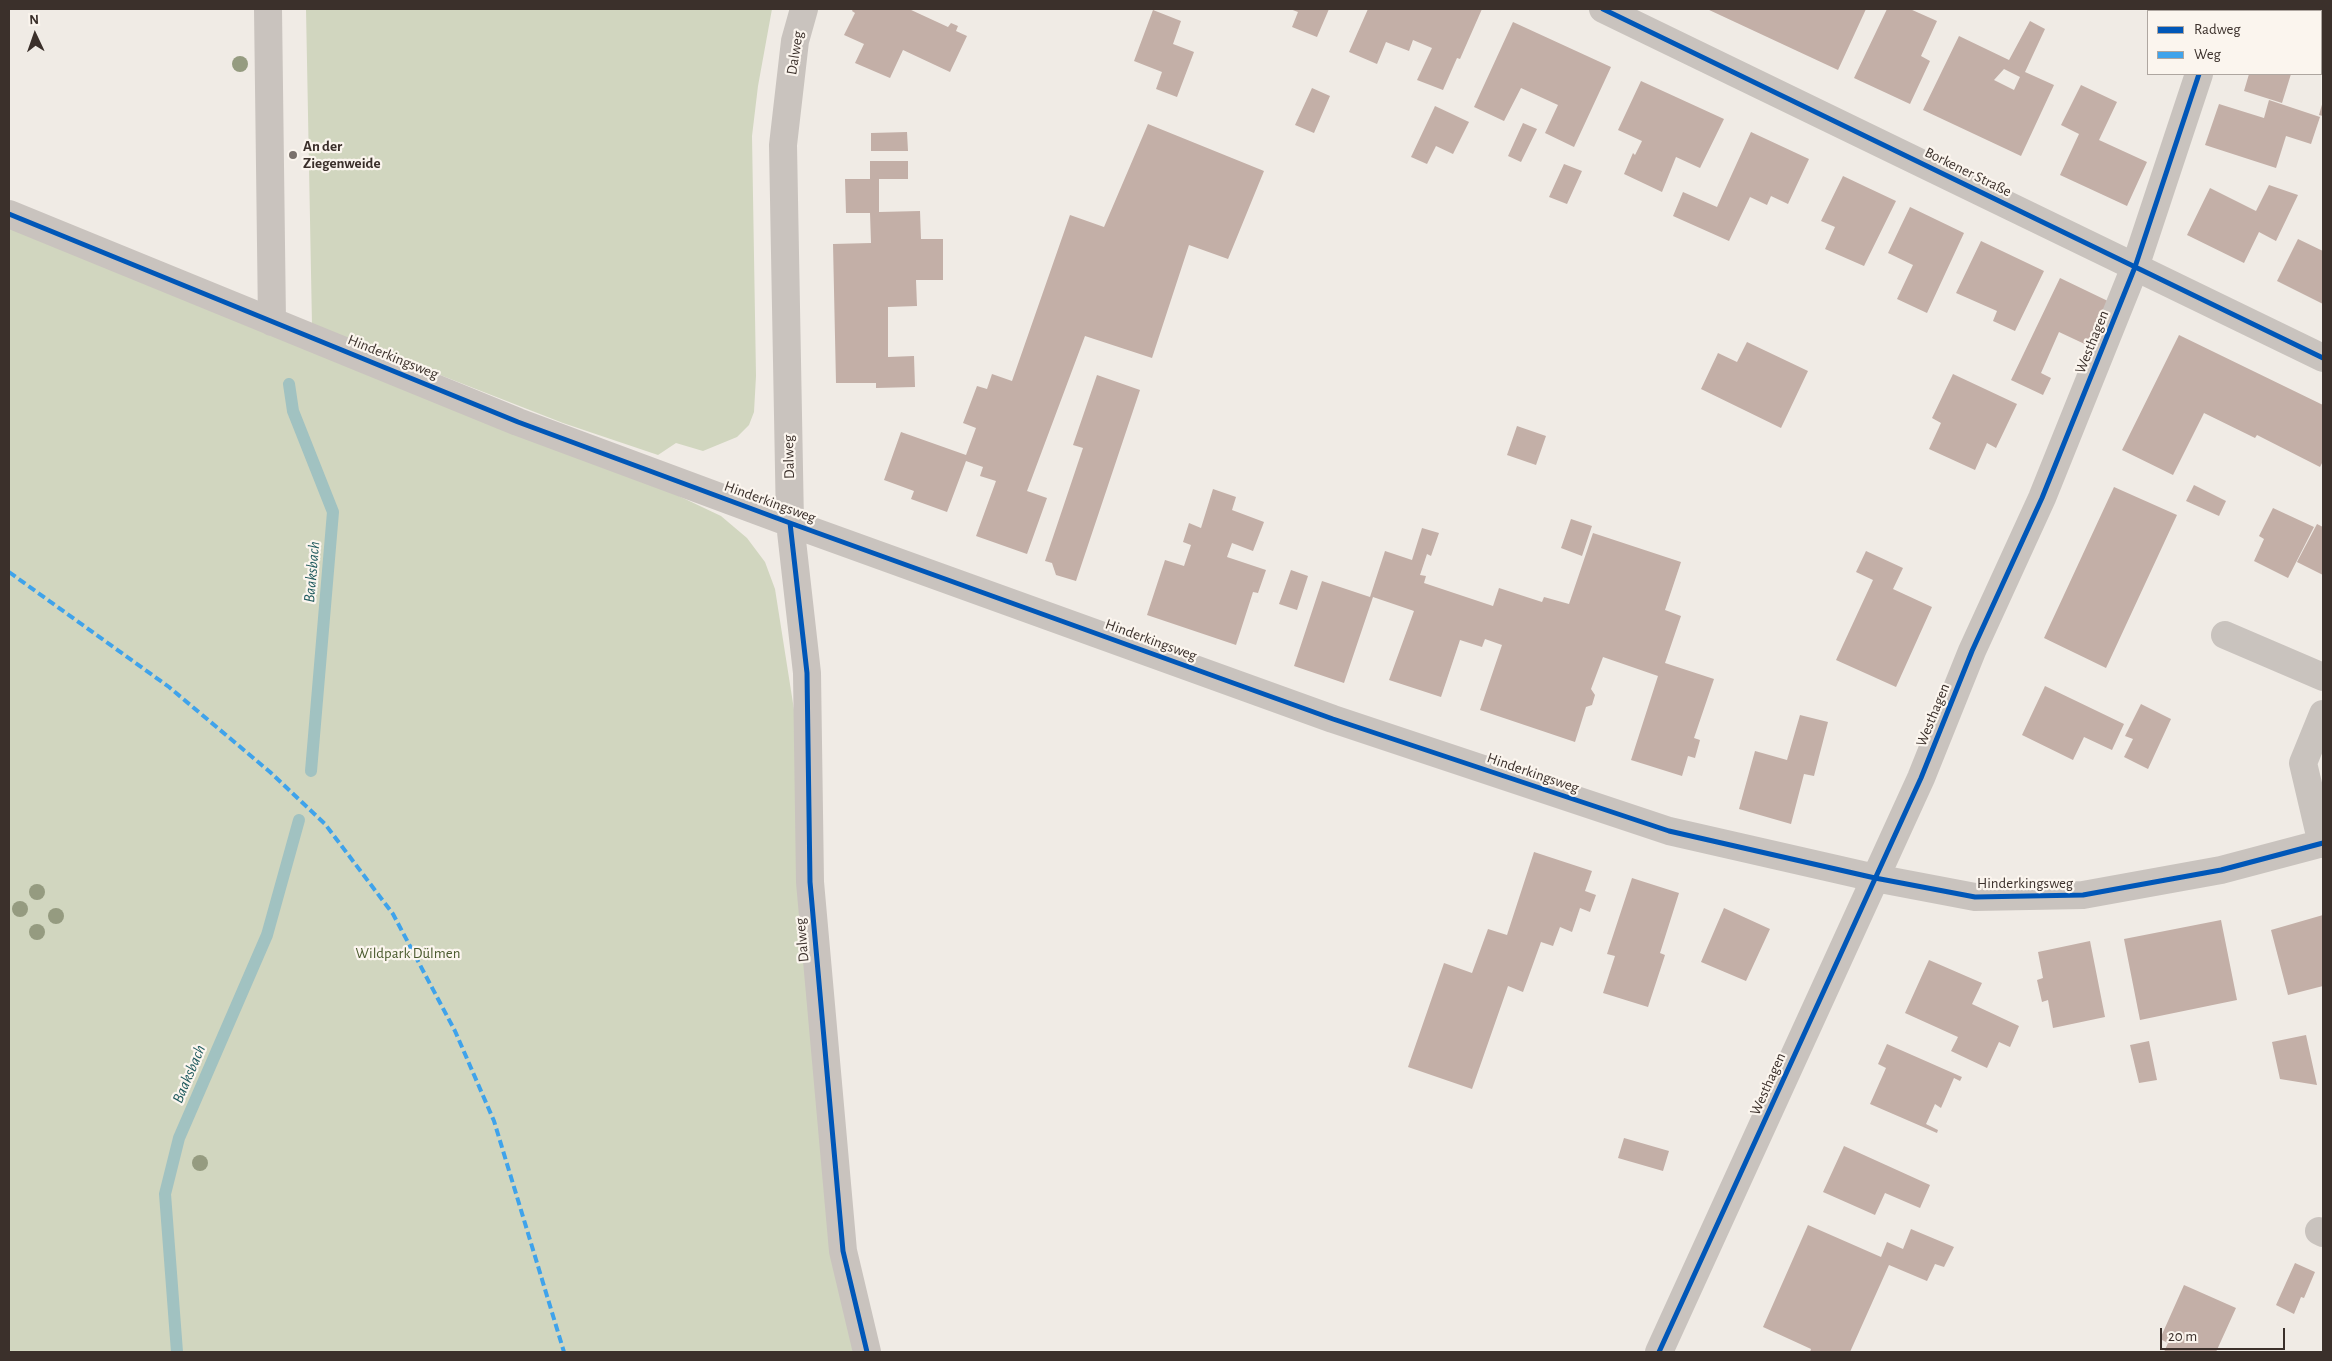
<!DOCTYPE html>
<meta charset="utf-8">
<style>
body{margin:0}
#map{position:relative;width:2332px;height:1361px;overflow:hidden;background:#f0ebe5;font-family:"Alegreya Sans",sans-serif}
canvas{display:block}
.frame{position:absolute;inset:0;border:10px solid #3b302b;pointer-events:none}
.legend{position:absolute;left:2147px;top:10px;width:175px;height:65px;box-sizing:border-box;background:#fbf5ee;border:1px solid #aea6a0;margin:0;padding:6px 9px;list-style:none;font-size:15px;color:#3b302b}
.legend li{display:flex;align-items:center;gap:10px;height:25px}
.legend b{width:25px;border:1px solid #aea6a0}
.north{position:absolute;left:10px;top:10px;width:50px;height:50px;-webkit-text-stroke:4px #fbf5ee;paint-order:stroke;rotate:357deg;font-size:14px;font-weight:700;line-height:20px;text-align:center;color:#3b302b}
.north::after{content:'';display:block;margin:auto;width:18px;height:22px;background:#3b302b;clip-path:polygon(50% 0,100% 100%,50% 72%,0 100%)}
.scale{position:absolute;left:2160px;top:1328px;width:125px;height:22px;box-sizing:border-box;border:2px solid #3b302b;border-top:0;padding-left:6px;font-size:15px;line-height:18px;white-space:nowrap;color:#3b302b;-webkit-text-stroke:4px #fbf5ee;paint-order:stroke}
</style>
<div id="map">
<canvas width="2332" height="1361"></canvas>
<div class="frame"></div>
<ul class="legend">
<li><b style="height:6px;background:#0057b8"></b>Radweg</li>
<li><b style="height:6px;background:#3fa3eb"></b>Weg</li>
</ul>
<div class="north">N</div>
<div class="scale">20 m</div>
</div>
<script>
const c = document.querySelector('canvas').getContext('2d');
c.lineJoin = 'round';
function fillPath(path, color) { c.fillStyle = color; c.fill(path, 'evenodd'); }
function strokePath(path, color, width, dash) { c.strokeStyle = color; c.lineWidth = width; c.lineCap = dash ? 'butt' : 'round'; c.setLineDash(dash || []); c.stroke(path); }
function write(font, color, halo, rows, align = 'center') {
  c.font = font + ' "Alegreya Sans",sans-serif'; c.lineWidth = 4.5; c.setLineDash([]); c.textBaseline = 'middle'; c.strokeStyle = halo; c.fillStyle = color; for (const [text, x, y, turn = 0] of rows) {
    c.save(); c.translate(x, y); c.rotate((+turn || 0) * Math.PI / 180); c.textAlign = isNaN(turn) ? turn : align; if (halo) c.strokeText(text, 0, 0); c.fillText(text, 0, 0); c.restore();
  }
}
const green = new Path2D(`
 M306,9H772L758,86L752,136L756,376L754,412L749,425L737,437L703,451L676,443L658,455L563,423L312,325Z
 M9,224L664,489L721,516L747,538L765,562L775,589L795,716L853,1352H9Z`);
const stream = new Path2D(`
 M289,384L293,411L333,512L311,771
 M177,1352L165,1194L179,1138L267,935L299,820`);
const building = new Path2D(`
 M853,9H909L948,27L951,23L958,26L956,31L967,36L950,72L903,50L890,78L855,63L864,44L844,35L855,13L852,11Z
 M1290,9H1329L1317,37L1292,27L1298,12Z
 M1368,9H1482L1460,59L1457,58L1443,90L1417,80L1432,48L1413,40L1409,51L1386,42L1377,64L1349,52Z
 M1707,9L1826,10L1866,9L1838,70Z
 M1887,9H1910L1937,21L1921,56L1930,61L1910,104L1854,78Z
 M2262,9H2323V20L2321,26V11H2261Z
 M1153,10L1181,21L1173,44L1194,52L1177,97L1156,89L1162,72L1134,61Z
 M2030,21L2045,29L2025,72L2054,85L2021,156L1923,110L1959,36L2009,60ZM2004,69L2020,77L2014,90L1994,80Z
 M1513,22L1611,67L1574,147L1545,133L1558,105L1521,88L1504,121L1474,107Z
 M2249,74H2291L2282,103L2244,91Z
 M1641,81L1724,119L1700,168L1676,157L1662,192L1624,174L1633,153L1635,155L1642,141L1618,130Z
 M2081,85L2117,102L2099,140L2147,162L2127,206L2060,175L2079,134L2061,125Z
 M1312,88L1330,96L1314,133L1295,125Z
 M2269,100L2320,117L2311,144L2286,136L2276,168L2205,145L2219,104L2264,118Z
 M2323,101V116L2319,115Z
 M1435,106L1469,122L1453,154L1436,146L1427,164L1411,157Z
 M1523,123L1537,129L1521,162L1508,156Z
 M1148,124L1264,171L1228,259L1189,245L1152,358L1085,336L1027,491L1047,498L1027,554L976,536L996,481L980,476L983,467L966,461L947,512L911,499L914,491L884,480L901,432L966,455L976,428L963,423L977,386L987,389L992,374L1012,381L1070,215L1104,227Z
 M907,132L908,151H871V133Z
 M1751,132L1809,159L1788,204L1771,196L1767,205L1750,197L1729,241L1673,216L1683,192L1717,207Z
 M870,161H908V179H879V212L920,211L921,239H943V280H916L917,306L888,307V357L914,356L915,387L876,388V383H836L833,244L871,243L870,213H846L845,179H870Z
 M1564,164L1582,171L1567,204L1549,197Z
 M1843,176L1896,201L1864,266L1825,249L1835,227L1821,221Z
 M2269,185L2298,195L2276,241L2259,232L2244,263L2187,235L2210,188L2256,211Z
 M1910,207L1964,233L1927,313L1897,299L1913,265L1888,253Z
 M2298,239L2323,251V304L2277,281Z
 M1981,241L2044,271L2015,331L1993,321L1997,311L1956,293Z
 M2060,278L2112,303L2091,347L2059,332L2041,373L2051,378L2043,395L2011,380Z
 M2179,335L2323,405V461L2320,467L2257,435L2255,438L2204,413L2173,475L2122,450Z
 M1747,342L1808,371L1781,428L1701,389L1718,353L1737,362Z
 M1953,374L2017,404L1996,448L1987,443L1975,470L1929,449L1941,423L1932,418Z
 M1097,375L1140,390L1076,581L1056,575L1052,563L1045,561L1083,448L1073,445Z
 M1517,426L1546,436L1536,465L1507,455Z
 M2194,485L2226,501L2219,516L2186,501Z
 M2114,487L2177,515L2106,668L2044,638Z
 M1213,489L1236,497L1232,510L1264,522L1253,551L1232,543L1227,557L1266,570L1258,593L1253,592L1236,645L1147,615L1165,560L1184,566L1191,545L1183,542L1189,523L1201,528Z
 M2273,508L2314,527L2288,578L2254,561L2264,539L2259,536Z
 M1571,519L1592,526L1582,556L1561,548Z
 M2317,524L2323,527V575L2297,562Z
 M1422,528L1439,533L1431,556L1427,554L1420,575L1426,576L1424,583L1493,606L1499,588L1542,602L1544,597L1569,604L1593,533L1681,562L1665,610L1681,616L1665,663L1714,679L1694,738L1700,740L1695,758L1688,756L1682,776L1631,760L1658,676L1603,657L1591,689L1595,695L1592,705L1586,707L1575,742L1480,710L1502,645L1485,639L1482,647L1460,640L1441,697L1389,680L1414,611L1373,597L1344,683L1294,666L1322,581L1370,597L1385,551L1412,560Z
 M1866,551L1903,568L1893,589L1932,607L1896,687L1836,660L1873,580L1856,572Z
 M1291,570L1308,576L1297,610L1279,604Z
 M2045,686L2124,724L2112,750L2084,737L2073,760L2022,735Z
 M2141,704L2171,719L2148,769L2124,757L2133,739L2125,736Z
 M1800,715L1828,722L1814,776L1804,774L1791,824L1739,809L1755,751L1787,760Z
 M1534,852L1592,871L1585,891L1596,895L1590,912L1580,908L1572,932L1560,927L1553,946L1541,942L1523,992L1508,986L1472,1089L1408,1067L1444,963L1472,973L1488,929L1507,935Z
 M1632,878L1679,893L1660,953L1665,955L1648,1007L1603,993L1615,956L1607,954Z
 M1724,908L1770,929L1746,981L1701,962Z
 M2323,915V986L2288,995L2271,930Z
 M2221,920L2237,1000L2140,1020L2124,939Z
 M2090,941L2105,1017L2053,1028L2048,1000L2042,1002L2037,980L2043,978L2038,952Z
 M1929,960L1982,983L1972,1004L2019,1026L2010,1047L1999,1042L1987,1068L1951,1051L1958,1037L1905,1013Z
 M2306,1035L2317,1085L2280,1079L2272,1042Z
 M2149,1041L2157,1080L2139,1083L2130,1045Z
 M1887,1044L1962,1077L1960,1081L1954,1078L1941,1108L1935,1104L1926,1124L1938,1130L1937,1133L1870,1104L1886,1068L1878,1064Z
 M1624,1138L1669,1151L1663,1171L1618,1158Z
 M1844,1146L1930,1185L1920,1208L1885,1193L1875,1215L1823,1192Z
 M1808,1225L1881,1257L1887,1242L1903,1249L1911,1229L1954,1247L1944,1267L1935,1264L1927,1281L1889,1265L1850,1352H1810L1811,1349L1763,1327Z
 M2295,1263L2315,1272L2304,1298L2301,1297L2294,1314L2276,1305Z
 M2184,1285L2236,1308L2216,1352H2164L2168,1343L2160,1339Z`);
const minor = new Path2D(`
 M268,9L272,322
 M804,9L795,41L783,145L790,523L807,673L810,882L843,1251L867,1352
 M1603,9L2323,358
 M2216,11V9
 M9,214L518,422L790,523L1333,719L1669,831L1875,878L1975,897L2083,895L2221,870L2323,843
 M2225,635L2323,677
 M2322,844L2303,763L2323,714
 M2319,1231L2323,1233
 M1659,1352L1921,778L1972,651L2042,498L2135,267L2199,74`);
const quiet = new Path2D(`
 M2216,11V9
 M9,572L169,687L270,772L325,824L393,914L455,1031L494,1121L564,1352`);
const cycleway = new Path2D(`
 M1603,9L2323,358
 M9,214L518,422L790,523L1333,719L1669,831L1875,878L1975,897L2083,895L2221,870L2323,843
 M790,523L807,673L810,882L843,1251L867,1352
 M1659,1352L1921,778L1972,651L2042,498L2135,267L2199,74`);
const trees = [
 [240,64],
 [37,892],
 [20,909],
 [56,916],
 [37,932],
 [200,1163]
];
const markers = [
 [293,155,5,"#7a716c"]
];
const streetNames = [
 ["Dalweg",795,53,-81],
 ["Borkener Straße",1968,172,26],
 ["Westhagen",2092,342,-68],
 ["Hinderkingsweg",393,357,22],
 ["Dalweg",789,457,-91],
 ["Hinderkingsweg",770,502,20],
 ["Hinderkingsweg",1151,640,20],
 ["Westhagen",1933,715,-68],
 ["Hinderkingsweg",1533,773,19],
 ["Hinderkingsweg",2025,883],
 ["Dalweg",802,940,-95],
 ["Westhagen",1768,1084,-66]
];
const poiNames = [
 ["An der",303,146],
 ["Ziegenweide",303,163]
];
const parkNames = [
 ["Wildpark Dülmen",408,953]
];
const waterNames = [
 ["Baaksbach",312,572,-85],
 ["Baaksbach",189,1074,-67]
];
fillPath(green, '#d1d6bf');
strokePath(stream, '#a1c2c1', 12);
fillPath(building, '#c3afa7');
strokePath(minor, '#c9c3be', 28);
strokePath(quiet, '#3fa3eb', 4, [8, 4]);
strokePath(cycleway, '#0057b8', 5);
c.fillStyle = '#959b80';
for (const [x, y] of trees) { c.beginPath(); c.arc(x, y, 8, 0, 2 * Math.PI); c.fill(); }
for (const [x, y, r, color] of markers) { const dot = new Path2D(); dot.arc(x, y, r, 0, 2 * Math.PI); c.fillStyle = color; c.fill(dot); strokePath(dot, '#fbf5ee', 2); }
write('15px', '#3b302b', '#fbf5ee', streetNames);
write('bold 15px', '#3b302b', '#fbf5ee', poiNames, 'left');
write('15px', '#4a5a2e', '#fbf5ee', parkNames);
write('italic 16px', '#1f5a5e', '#fbf5ee', waterNames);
</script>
